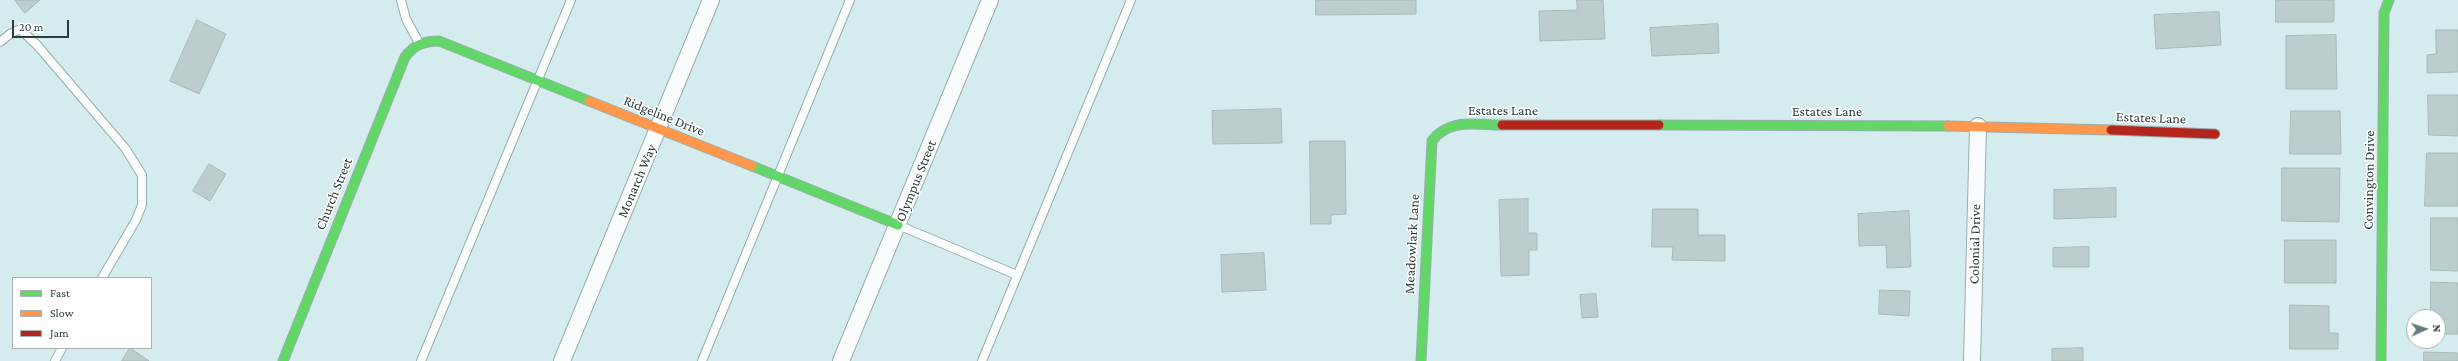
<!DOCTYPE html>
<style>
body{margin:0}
#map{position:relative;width:2458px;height:361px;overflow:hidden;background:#d5ecef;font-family:"Crimson Pro",serif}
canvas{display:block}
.legend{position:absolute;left:12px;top:277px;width:140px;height:72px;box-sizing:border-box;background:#fff;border:1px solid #aab1b2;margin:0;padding:5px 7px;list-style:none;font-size:12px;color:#2b3c3e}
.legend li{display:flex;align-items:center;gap:8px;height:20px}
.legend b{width:20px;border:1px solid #aab1b2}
.north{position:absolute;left:2406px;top:309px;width:40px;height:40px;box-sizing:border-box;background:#fff;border:1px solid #aab1b2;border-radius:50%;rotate:87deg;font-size:11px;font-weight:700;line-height:16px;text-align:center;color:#2b3c3e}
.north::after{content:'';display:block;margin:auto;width:14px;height:18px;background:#667a7c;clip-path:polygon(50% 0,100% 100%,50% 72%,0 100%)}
.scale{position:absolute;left:12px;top:20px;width:57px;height:18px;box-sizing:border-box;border:2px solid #2b3c3e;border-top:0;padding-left:5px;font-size:12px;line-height:14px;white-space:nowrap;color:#2b3c3e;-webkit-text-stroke:3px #fff;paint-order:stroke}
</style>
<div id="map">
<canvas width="2458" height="361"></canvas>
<ul class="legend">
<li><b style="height:5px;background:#63d668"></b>Fast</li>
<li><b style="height:5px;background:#ff974d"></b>Slow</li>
<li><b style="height:5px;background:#b3261e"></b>Jam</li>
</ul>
<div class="north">N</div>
<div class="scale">20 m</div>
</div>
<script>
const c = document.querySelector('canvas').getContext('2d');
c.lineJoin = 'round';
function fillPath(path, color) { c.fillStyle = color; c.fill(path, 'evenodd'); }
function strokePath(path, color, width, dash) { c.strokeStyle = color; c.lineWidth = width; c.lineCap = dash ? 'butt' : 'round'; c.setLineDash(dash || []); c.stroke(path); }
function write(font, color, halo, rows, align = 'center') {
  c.font = font + ' "Crimson Pro",serif'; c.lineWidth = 3; c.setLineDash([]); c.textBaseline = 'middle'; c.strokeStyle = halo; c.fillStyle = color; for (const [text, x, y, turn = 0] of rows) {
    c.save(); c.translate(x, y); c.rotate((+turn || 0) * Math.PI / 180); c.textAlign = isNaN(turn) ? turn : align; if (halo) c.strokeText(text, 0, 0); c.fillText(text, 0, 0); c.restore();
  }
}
const building = new Path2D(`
 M15,0H40L25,13Z
 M1316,0H1416V14L1316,15Z
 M1577,0H1603L1605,39L1540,41L1539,11L1577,10Z
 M2276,0H2334V22H2276Z
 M2219,12L2221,45L2156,49L2154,15Z
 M197,20L226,34L199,94L170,81Z
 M1718,24L1719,53L1652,56L1650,28Z
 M2436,30H2458V72L2427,73V55L2436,54Z
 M2336,35L2337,89H2286V36Z
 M2428,95H2458V136L2429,135Z
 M1281,109L1282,143L1213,144L1212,111Z
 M2291,111H2340L2341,154H2290Z
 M1310,141H1345L1346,214L1331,215V224H1311Z
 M2427,153H2458V206H2425Z
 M209,164L226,174L210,201L193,191Z
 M2282,168H2340L2339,222L2282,221Z
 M2116,188V217L2054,219V190Z
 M1528,199V233H1537V250H1529V275L1501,276L1499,200Z
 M1653,209H1698V235H1725V261L1672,260L1673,247H1652Z
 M1909,211L1911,267L1887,268L1886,245L1859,246L1858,214Z
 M2431,218H2458V271L2431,270Z
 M2285,240H2336V283H2285Z
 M2089,247V267H2053V248Z
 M1264,253L1266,290L1222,292L1221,255Z
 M2431,282L2458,283V334H2438V317H2431Z
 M1880,290L1910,291L1909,316L1879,314Z
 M1596,294L1598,317L1582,318L1580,295Z
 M2290,305L2329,306V333H2338V349H2290Z
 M130,348L149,361H122Z
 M2083,348V361H2052V349Z
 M2424,352L2458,353V361H2424Z`);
const lane = new Path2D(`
 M401,0L406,19L419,43
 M0,42L10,34L20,29L37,45L125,148L142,175V205L136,220L102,278
 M898,225L1017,275
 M55,361L62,348
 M421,361L571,0
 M702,361L850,0
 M982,361L1131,0`);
const street = new Path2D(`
 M562,361L711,0
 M841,361L990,0
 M1972,361L1978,126`);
const fast = new Path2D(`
 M1659,125L1948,126
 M752,166L898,225
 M283,361L405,57C414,45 424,41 439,41L589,101
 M1421,361L1432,141C1448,118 1476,125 1502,125
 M2381,361L2384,13L2389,0`);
const slow = new Path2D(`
 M589,101L752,166
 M1948,126L2111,130`);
const jam = new Path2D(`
 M1502,125H1659
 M2111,130L2215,134`);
const streetNames = [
 ["Estates Lane",1503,111],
 ["Estates Lane",1827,112],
 ["Ridgeline Drive",664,116,22],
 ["Estates Lane",2151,118,2],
 ["Convington Drive",2369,180,-89],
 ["Monarch Way",637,181,-67],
 ["Olympus Street",916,181,-68],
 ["Church Street",334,194,-68],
 ["Meadowlark Lane",1412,244,-87],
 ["Colonial Drive",1975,244,-89]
];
fillPath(building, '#bbcdcc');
strokePath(building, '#a8b9b9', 1);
strokePath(lane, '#9aacaf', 10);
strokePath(street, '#9aacaf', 18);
strokePath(fast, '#9aacaf', 11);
strokePath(slow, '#9aacaf', 11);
strokePath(jam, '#9aacaf', 11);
strokePath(lane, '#f9fcfd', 8);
strokePath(street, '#f9fcfd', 16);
strokePath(fast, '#63d668', 9);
strokePath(slow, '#ff974d', 9);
strokePath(jam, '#b3261e', 9);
write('14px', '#2b3c3e', '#fff', streetNames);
</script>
